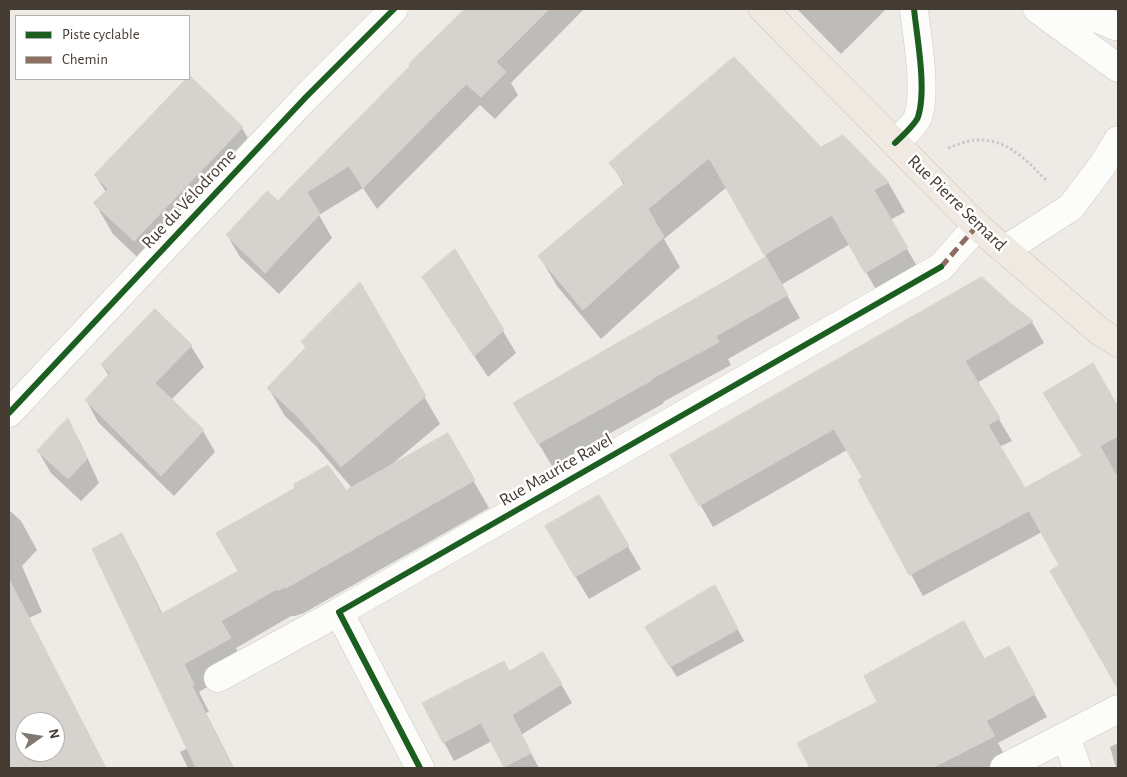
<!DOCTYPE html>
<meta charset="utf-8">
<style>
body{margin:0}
#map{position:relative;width:1127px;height:777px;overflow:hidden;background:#eeebe6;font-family:"Alegreya Sans",sans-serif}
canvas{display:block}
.frame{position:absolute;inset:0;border:10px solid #443b33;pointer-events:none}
.legend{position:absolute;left:15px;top:15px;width:175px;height:65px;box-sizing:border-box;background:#fff;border:1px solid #b4b1ad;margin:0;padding:6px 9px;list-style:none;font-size:15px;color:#443b33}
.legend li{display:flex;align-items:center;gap:10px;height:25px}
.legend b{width:25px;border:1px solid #b4b1ad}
.north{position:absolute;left:15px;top:712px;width:50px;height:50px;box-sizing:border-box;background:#fff;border:1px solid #b4b1ad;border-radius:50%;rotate:77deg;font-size:14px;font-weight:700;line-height:20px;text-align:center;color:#443b33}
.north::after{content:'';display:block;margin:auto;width:18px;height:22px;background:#807972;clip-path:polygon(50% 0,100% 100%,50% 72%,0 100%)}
</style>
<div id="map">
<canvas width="1127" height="777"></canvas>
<div class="frame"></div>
<ul class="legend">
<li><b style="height:6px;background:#1b5e20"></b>Piste cyclable</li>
<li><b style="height:6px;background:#8d6e63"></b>Chemin</li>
</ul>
<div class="north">N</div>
</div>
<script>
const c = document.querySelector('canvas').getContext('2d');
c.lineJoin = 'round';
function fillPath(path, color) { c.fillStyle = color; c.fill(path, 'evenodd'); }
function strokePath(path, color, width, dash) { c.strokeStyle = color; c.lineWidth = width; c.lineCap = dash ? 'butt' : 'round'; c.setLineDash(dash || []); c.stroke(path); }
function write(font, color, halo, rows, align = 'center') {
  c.font = font + ' "Alegreya Sans",sans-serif'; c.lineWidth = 5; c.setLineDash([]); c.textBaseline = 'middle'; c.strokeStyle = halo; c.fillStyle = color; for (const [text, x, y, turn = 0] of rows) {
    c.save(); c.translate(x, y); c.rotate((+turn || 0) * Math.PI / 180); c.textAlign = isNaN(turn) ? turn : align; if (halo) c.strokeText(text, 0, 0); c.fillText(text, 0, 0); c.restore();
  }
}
const shadow = new Path2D(`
 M466,9H584L511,83L518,95L495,119L480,105L377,209L363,188L319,215L332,238L279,294L240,257L227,235L278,203Z
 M797,9H886L841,54Z
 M189,77L242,128L260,159L152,271L113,234L95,203L106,192L95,175Z
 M820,149L888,182L905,212L890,220L924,278L883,302L850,244L781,285L800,318L728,359L731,365L663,402L664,403L552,466L528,426L730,280L767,258L727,187L664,239L680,267L601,339L557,286L540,257L624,185L611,163Z
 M455,251L516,353L488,377L437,300L424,277Z
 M359,284L440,424L391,465L447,435L489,508L302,614H301L295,616H291L236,648L245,665L199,692L209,712L206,713L234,768H188L180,752L188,748L122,535L137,562L163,615L240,571L345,492L352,488L316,446L285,416L269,389L306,349L303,343Z
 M1007,301L1032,322L1044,343L977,383L1012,441L999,447L1024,489L1083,457L1093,365L1118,409V687L1051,571L1061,566L1042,532L923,596L859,481L864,478L847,450L713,527L672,455Z
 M155,310L191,346L204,367L171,400L203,431L215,452L174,496L98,422L86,400L109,376L102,365Z
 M67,420L80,442L99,483L81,501L51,473L38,451Z
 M599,497L641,569L589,599L559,549Z
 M9,510L21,521L37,550L22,566L42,612L29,618L106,768H16L9,754ZM25,722H55V752H25Z
 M721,598L744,641L677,677L653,639Z
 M964,623L985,660L1021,670L1047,717L998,743L1012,768H811L799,744L878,702Z
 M509,672L561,684L572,703L521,735L539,768H506L492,741L454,761L444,742Z
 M1118,743V768H1116L1110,747Z`);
const building = new Path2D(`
 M465,9H549L496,62L506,72L481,97L466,84L363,188L349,166L307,192L320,214L265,273L226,235L267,191L278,201L290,188L410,66L409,64Z
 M734,57L821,147L843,135L889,182L874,190L908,248L865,273L832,215L764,255L709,158L648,209L664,237L583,310L538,256L625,183L609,163Z
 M189,75L243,127L134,241L93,203L108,189L94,175L186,79H189Z
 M455,249L504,330L474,356L422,277Z
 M766,257L788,295L716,336L719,342L651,379L652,380L538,444L513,403L729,279Z
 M982,277L1008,301L1033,321L965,361L1000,418L988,425L1025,488L1082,456L1043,393L1093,363L1118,407V436L1100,446L1118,478V689L1050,571L1059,565L1029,511L909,575L858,480L862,477L834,429L699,506L670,455Z
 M360,282L426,396L341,467L299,418L267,388L306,347L301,342Z
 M155,309L192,345L155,383L204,430L161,476L85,400L110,373L101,365Z
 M68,418L87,459L68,479L37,451Z
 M448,433L475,480L286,588L285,587L279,590H275L221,621L231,638L184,664L194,685L192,686L233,768H196L92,549L122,533L161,614L238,571L216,533L295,488L294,484L328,465L346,490Z
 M599,495L629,546L575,577L545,526Z
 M9,579L106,768H9ZM25,722H55V752H25Z
 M715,585L738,629L670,667L645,627Z
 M964,621L984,659L1009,646L1035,694L986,721L995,736L932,768H810L797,743L877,702L864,676Z
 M543,652L562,684L512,715L531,753L504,767L481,723L443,743L422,703L504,661L509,671Z`);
const path = new Path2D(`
 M948,148C957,145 966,141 975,140C1007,138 1026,160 1047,181`);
const minor = new Path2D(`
 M1037,9L1118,68
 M1076,9L1090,16L1115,26H1118
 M895,143C901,137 915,125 918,117C927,90 917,38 914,9
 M1005,250L1071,207L1102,166L1118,140
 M9,413L306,97L394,9
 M218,678L339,612
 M1066,736L1077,768
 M420,768L339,612L941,267L977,226
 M1004,768L1118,709`);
const major = new Path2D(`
 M763,9L977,226L1099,331L1118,343`);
const quiet = new Path2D(`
 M941,267L977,226`);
const cycleway = new Path2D(`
 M895,143C901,137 915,125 918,117C927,90 917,38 914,9
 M9,413L306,97L394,9
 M420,768L339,612L941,267`);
const streetNames = [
 ["Rue du Vélodrome",189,199,-47],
 ["Rue Pierre Semard",957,203,44],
 ["Rue Maurice Ravel",556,470,-30]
];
fillPath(shadow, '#0003');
fillPath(building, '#d6d2cd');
strokePath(building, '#d6d2cc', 1);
strokePath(minor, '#ccc9c4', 29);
strokePath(major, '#d1c4b3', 29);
strokePath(path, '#cdc9c6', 3, [2.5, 2.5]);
strokePath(minor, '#fcfcfb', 28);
strokePath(major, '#f0e9e2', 28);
strokePath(quiet, '#8d6e63', 5, [10, 5]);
strokePath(cycleway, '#1b5e20', 6);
write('18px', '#443b33', '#fff', streetNames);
</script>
